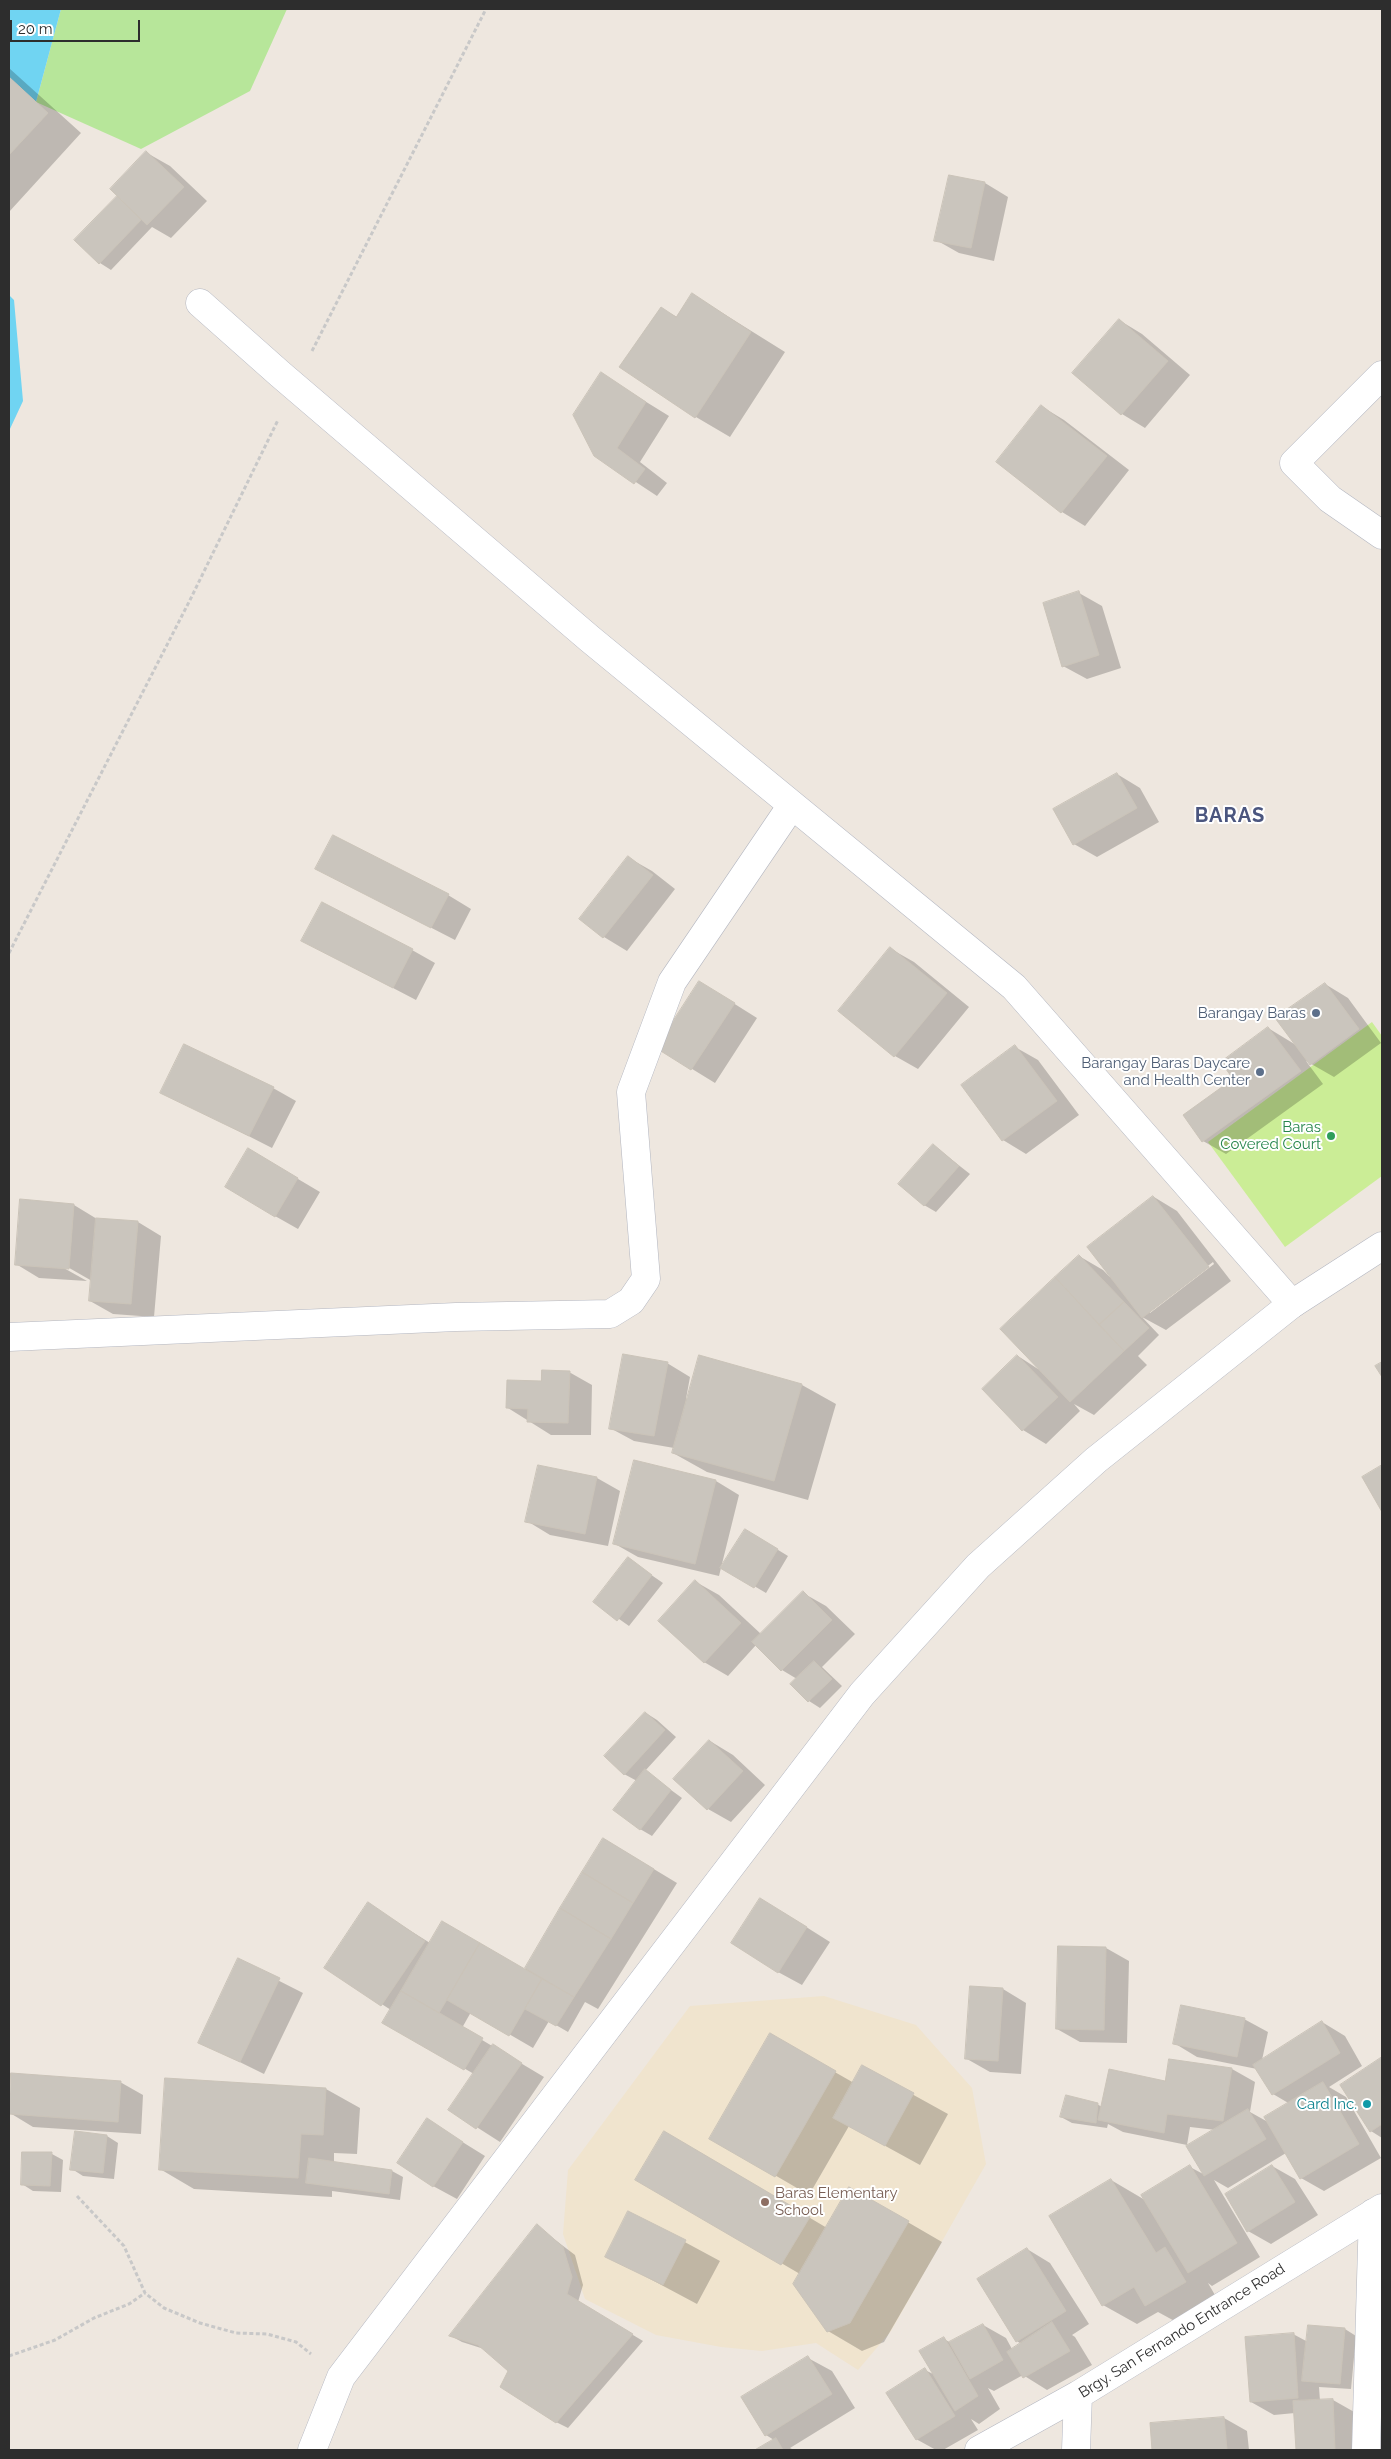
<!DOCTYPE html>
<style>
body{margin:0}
#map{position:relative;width:1391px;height:2459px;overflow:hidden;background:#eee7df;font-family:Raleway,sans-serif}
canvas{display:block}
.frame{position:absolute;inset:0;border:10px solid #2d2d2d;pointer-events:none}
.scale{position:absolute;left:10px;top:20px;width:130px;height:22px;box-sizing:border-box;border:2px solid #2d2d2d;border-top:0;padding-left:6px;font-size:15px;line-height:18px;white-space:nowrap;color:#2d2d2d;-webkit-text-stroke:4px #fff;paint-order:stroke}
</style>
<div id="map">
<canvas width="1391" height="2459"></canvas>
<div class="frame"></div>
<div class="scale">20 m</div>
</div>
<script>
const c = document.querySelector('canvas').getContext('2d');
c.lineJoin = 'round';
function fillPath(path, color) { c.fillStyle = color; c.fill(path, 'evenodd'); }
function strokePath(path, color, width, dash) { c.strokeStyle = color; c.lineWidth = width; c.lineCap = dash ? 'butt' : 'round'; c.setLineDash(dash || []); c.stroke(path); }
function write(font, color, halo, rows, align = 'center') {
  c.font = font + ' Raleway,sans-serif'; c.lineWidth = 4; c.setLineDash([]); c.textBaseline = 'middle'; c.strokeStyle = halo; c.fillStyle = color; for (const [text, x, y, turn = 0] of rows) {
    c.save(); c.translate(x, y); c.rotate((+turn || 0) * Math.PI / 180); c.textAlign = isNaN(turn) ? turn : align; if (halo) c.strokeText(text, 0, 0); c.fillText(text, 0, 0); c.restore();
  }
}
const education = new Path2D(`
 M824,1996L916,2025L972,2088L986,2164L891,2331L858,2370L816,2343L762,2351L721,2347L656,2335L585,2299L563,2234L568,2170L690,2006Z`);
const green = new Path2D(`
 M61,9H287L250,91L141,149L36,102Z`);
const pitch = new Path2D(`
 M1372,1022L1382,1036V1176L1285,1247L1208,1142Z`);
const water = new Path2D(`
 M9,9H61L36,102L9,77Z
 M9,295L14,300L23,401L9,431Z`);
const shadow = new Path2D(`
 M9,68L81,133L9,212Z
 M147,153L170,166L207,201L171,238L152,227L111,270L100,263L76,240L117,198L122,201Z
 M949,176L985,183L1008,197L994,261L959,253L936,240Z
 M692,294L785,352L730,437L696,417L620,367L661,308L677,317Z
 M1119,320L1142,334L1190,375L1145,428L1122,414Z
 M601,374L669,416L640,462L667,483L657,496L595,455Z
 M1041,406L1064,420L1129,470L1085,526L1062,512L998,462Z
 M1079,593L1102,606L1121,668L1087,679L1063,666Z
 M1117,774L1140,788L1159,822L1097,857L1074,844Z
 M629,858L652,871L675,889L627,951L604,937L580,919Z
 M317,869L448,895L471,909L455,940Z
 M891,949L914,962L969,1007L918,1069L895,1056L840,1011Z
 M412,950L435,963L416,1000L326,953Z
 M1325,984L1348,998L1381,1043L1334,1077L1306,1061L1323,1084L1226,1154L1203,1141L1268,1028L1296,1045Z
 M722,996L757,1018L715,1083L658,1048Z
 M1015,1047L1038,1060L1079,1115L1026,1154L1003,1140L963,1085Z
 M273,1088L296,1101L272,1148L162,1092Z
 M933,1145L970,1174L936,1212L924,1205Z
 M271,1163L320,1192L298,1229L275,1216Z
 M1154,1197L1177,1211L1231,1281L1166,1330L1142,1317L1159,1335L1138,1356L1147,1365L1094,1415L1074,1404L1080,1411L1046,1444L1023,1430L983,1389L1018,1356L1038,1369L1079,1256L1103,1270L1110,1277ZM1213,1262L1214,1264L1150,1313L1149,1311Z
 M74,1205L97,1219L138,1222L161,1236L154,1317L113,1314L90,1301L92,1281L64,1265L62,1267L87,1281L39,1278L16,1264Z
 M700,1357L802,1385L836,1404L808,1500L707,1472L673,1453L674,1448L634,1441L610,1428L667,1363L690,1377L686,1399H688Z
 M569,1372L592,1385L591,1435H551L508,1408Z
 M597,1478L620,1491L608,1546L550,1535L527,1521Z
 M716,1481L739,1495L719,1576L638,1557L615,1544Z
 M757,1537L788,1556L766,1593L722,1567Z
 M628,1559L663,1583L629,1626L595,1602Z
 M696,1582L719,1595L761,1634L803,1593L826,1606L855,1634L822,1667L842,1686L820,1708L809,1701L797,1679L782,1670L756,1645L728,1676L704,1662Z
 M646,1713L657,1720L676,1737L645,1771L682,1798L652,1836L640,1829L637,1781L624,1774Z
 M710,1741L733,1755L765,1785L731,1822L708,1809Z
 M604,1839L677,1883L598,2009L585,2002L568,2032L549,2021L533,2048L471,2012L462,2028L544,2077L500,2142L450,2110L474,2074L384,2022L391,2010L325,1968L368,1904L430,1943L443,1922L525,1970Z
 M784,1913L830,1942L802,1985L778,1972Z
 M1106,1948L1129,1961L1127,2043L1080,2042L1057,2029Z
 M238,1960L303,1993L264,2074L199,2042Z
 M971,1987L1003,1989L1026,2003L1021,2074L990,2072L967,2059Z
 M1244,2019L1268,2032L1262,2060L1322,2022L1345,2036L1362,2066L1329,2087L1346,2097L1381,2158L1324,2191L1301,2178L1286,2153L1228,2188L1214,2180L1260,2257L1212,2286L1208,2283L1219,2302L1180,2324L1158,2312L1137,2324L1103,2305L1111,2180L1145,2200L1190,2167L1205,2175L1216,2130L1190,2127L1187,2145L1123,2132L1108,2124L1107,2128L1072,2123L1061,2117L1097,2104L1102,2107L1166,2083L1232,2069L1255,2082L1250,2112L1268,2122L1290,2104L1273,2094L1257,2069L1197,2057L1174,2043Z
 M770,2035L854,2083L863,2067L948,2114L920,2165L849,2126L809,2195L711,2138Z
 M1382,2059V2138L1371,2131L1341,2085Z
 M120,2082L143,2095L141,2134L33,2127L10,2113Z
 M326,2089L360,2108L357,2154L334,2153V2163L392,2171L403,2177L400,2200L332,2191V2197L194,2189L160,2169Z
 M427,2120L485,2156L457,2199L433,2186Z
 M76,2132L107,2136L118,2143L114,2179L83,2176L72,2169Z
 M699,2152L827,2228L849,2188L942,2242L884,2342L862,2351L828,2331L800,2274L637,2179Z
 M52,2154L63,2160L61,2192L33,2191L22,2184Z
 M1272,2166L1295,2179L1318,2215L1271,2244L1248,2231Z
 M629,2212L720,2261L697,2304L607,2256Z
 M537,2226L575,2255L583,2285L578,2302L643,2341L568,2428L556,2422L510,2371L484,2349L462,2342L451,2336Z
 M1027,2249L1050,2263L1089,2324L1072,2335L1075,2337L1092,2365L1047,2390L1023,2375L994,2391L988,2388L1000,2409L979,2424L971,2419L978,2430L943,2450H936L916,2439L925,2370L935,2375L944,2339L951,2343L983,2325L1006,2338L1012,2349L1021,2344L1017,2341Z
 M1309,2326L1345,2329L1356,2336L1351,2389L1319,2387L1320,2401L1333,2400L1356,2413L1358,2450H1297L1295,2413L1274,2415L1251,2402L1293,2334L1308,2342Z
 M808,2358L832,2371L855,2408L790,2448L794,2450H757L774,2440L766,2435Z
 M1224,2418L1247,2431L1249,2450H1154L1152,2424Z`);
const building = new Path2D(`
 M9,77L48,113L9,155Z
 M146,151L184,187L147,225L110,189Z
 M949,175L985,182L971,248L934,241Z
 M117,196L141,220L99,264L74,240Z
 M692,293L751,332L695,418L619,367L661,307L676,317Z
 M1119,319L1168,361L1121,415L1072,373Z
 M601,372L646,402L617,448L645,469L634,484L594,456L573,415Z
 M1041,405L1107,456L1061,513L996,462Z
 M1079,591L1099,655L1062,667L1043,603Z
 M1117,773L1137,808L1073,845L1053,809Z
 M333,835L449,894L431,928L315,869Z
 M628,856L653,875L603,938L579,919Z
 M322,902L413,949L393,988L301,941Z
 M890,947L947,993L894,1057L838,1011Z
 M699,981L735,1003L691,1070L656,1048Z
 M1325,983L1359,1029L1310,1065L1275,1018Z
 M1268,1027L1301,1071L1202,1142L1183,1115L1233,1079L1221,1062Z
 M184,1044L274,1087L249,1136L160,1093Z
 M1015,1045L1057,1101L1002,1141L961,1085Z
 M933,1144L959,1166L924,1206L898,1184Z
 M248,1148L298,1178L275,1217L225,1187Z
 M1153,1196L1209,1267L1142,1318L1087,1247Z
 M20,1199L74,1204L69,1269L15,1265Z
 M96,1218L138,1221L131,1304L89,1301Z
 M1079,1255L1124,1302L1099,1325L1055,1277Z
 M1055,1277L1124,1351L1070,1402L1000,1329Z
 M1124,1302L1149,1328L1124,1351L1099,1325Z
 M623,1354L668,1362L654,1436L609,1429Z
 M699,1355L802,1384L774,1481L672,1453Z
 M1017,1355L1058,1397L1022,1431L982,1389Z
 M1382,1362V1377L1375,1366Z
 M542,1370L570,1371L568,1423L527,1422L528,1409L506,1408L507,1380L541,1381Z
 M634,1460L716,1480L695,1564L613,1544Z
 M538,1465L597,1477L585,1534L525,1522Z
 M1382,1465V1512L1362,1477Z
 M745,1529L778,1549L754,1588L720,1568Z
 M628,1557L652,1575L617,1621L593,1602Z
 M695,1580L741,1623L704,1663L658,1621Z
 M803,1591L832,1620L781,1671L752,1642Z
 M814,1661L832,1679L808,1702L790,1684Z
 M645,1712L665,1730L624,1775L604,1756Z
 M709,1740L743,1771L707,1810L673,1779Z
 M645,1769L671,1790L640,1830L613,1810Z
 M603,1838L654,1869L633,1903L582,1872Z
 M582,1872L633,1903L611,1939L560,1908Z
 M760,1898L807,1927L778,1973L731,1943Z
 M368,1902L425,1941L381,2006L324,1968Z
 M560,1908L611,1939L574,1997L525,1968Z
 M442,1921L480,1943L439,2013L401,1991Z
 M480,1943L542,1979L509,2036L447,2000Z
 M1058,1946L1106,1947L1104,2030L1056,2029Z
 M238,1958L280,1978L240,2062L198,2043Z
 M542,1979L574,1997L556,2026L525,2009Z
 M970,1986L1003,1988L998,2061L965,2059Z
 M401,1991L483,2038L464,2070L382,2023Z
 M1181,2005L1245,2018L1237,2057L1173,2044Z
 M1322,2021L1340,2053L1272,2095L1253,2065Z
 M770,2033L836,2071L775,2177L709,2139Z
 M493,2044L522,2063L476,2129L448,2110Z
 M1382,2057V2124L1370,2132L1340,2085Z
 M1169,2059L1232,2068L1223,2121L1167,2114L1164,2133L1098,2120L1109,2069L1165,2081Z
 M862,2065L914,2093L885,2146L833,2118Z
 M11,2073L121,2081L118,2122L9,2114Z
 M165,2078L326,2088L323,2135L301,2134L298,2178L159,2170Z
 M1323,2082L1359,2144L1300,2179L1264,2117Z
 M1066,2095L1098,2103L1096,2123L1060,2117Z
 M1248,2109L1266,2139L1204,2176L1186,2146Z
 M427,2118L463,2142L433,2187L397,2163Z
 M75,2131L107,2135L103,2173L70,2170Z
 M664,2131L810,2217L781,2265L635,2180Z
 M22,2152H52L50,2186L21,2185Z
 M309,2158L392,2170L389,2194L306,2183Z
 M1190,2165L1237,2243L1188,2273L1141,2195Z
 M1272,2165L1295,2202L1247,2232L1225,2194Z
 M1111,2179L1156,2253L1165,2247L1186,2282L1145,2306L1134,2287L1102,2306L1049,2216Z
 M849,2187L909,2221L850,2323L827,2332L793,2284Z
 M628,2211L686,2240L663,2285L605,2257Z
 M537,2224L563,2247L572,2277L567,2294L633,2334L556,2423L500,2387L508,2371L478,2345L449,2336Z
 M1027,2248L1066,2311L1016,2342L977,2279Z
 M1052,2322L1070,2351L1023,2378L1007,2352Z
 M983,2324L1003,2360L970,2379L949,2342Z
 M1308,2325L1345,2328L1340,2384L1302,2381Z
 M1294,2333L1298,2398L1250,2402L1245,2337Z
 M944,2337L978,2396L955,2411L919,2351Z
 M808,2356L832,2394L765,2436L741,2397Z
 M925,2368L955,2416L916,2440L886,2393Z
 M1333,2399L1335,2450H1296L1293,2401Z
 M1224,2417L1227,2450H1152L1150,2423Z
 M776,2438L783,2450H755Z`);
const path = new Path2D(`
 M312,351L486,9
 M9,953L190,600L278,420
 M77,2196L124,2246L145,2293L164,2308L200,2323L236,2333L267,2334L296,2342L311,2354
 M9,2356L55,2340L94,2318L129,2304L145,2293`);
const street = new Path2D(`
 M200,303L280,374L590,639L1014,987L1292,1304
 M1382,375L1294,463L1330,499L1382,535
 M9,1337L456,1317L610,1314L631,1301L646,1279L631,1092L672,982L792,805
 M979,2450L1078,2395L1382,2208
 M1076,2450L1078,2395
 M1366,2450L1373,2213`);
const secondary = new Path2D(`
 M312,2450L341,2377L862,1694L978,1566L1096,1460L1292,1304L1382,1246`);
const markers = [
 [1316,1013,5,"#5c6f8a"],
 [1260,1072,5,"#5c6f8a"],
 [1331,1136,5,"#2e9e5b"],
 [1367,2104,5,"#0f9aa8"],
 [765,2202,5,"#8d6e63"]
];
const serviceNames = [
 ["Barangay Baras",1306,1013],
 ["Barangay Baras Daycare",1250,1063],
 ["and Health Center",1250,1080]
];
const leisureNames = [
 ["Baras",1321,1127],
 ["Covered Court",1321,1144]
];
const cultureNames = [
 ["Card Inc.",1357,2104]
];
const educationNames = [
 ["Baras Elementary",775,2193],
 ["School",775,2210]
];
const streetNames = [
 ["Brgy. San Fernando Entrance Road",1182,2331,-32]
];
const districtNames = [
 ["BARAS",1230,816]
];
fillPath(education, '#f0e4ce');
fillPath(green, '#b7e69a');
fillPath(pitch, '#cbed96');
fillPath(water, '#70d4f2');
fillPath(shadow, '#0003');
fillPath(building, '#cac5bd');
strokePath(building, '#cac3b8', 1);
strokePath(street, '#b3b6c0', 29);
strokePath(secondary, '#b3b6c0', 29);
strokePath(path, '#c8c8c8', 3, [4, 2.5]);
strokePath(street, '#fff', 28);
strokePath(secondary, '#fff', 28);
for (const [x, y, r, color] of markers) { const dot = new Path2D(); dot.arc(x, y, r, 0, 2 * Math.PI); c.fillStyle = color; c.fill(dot); strokePath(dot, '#fff', 2); }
write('15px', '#4e5e75', '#fff', serviceNames, 'right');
write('15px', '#27864d', '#fff', leisureNames, 'right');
write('15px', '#0d838f', '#fff', cultureNames, 'right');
write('15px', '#785e54', '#fff', educationNames, 'left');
write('15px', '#2d2d2d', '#fff', streetNames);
c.letterSpacing = '1px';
write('bold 20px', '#4b567f', '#fff', districtNames);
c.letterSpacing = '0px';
</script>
